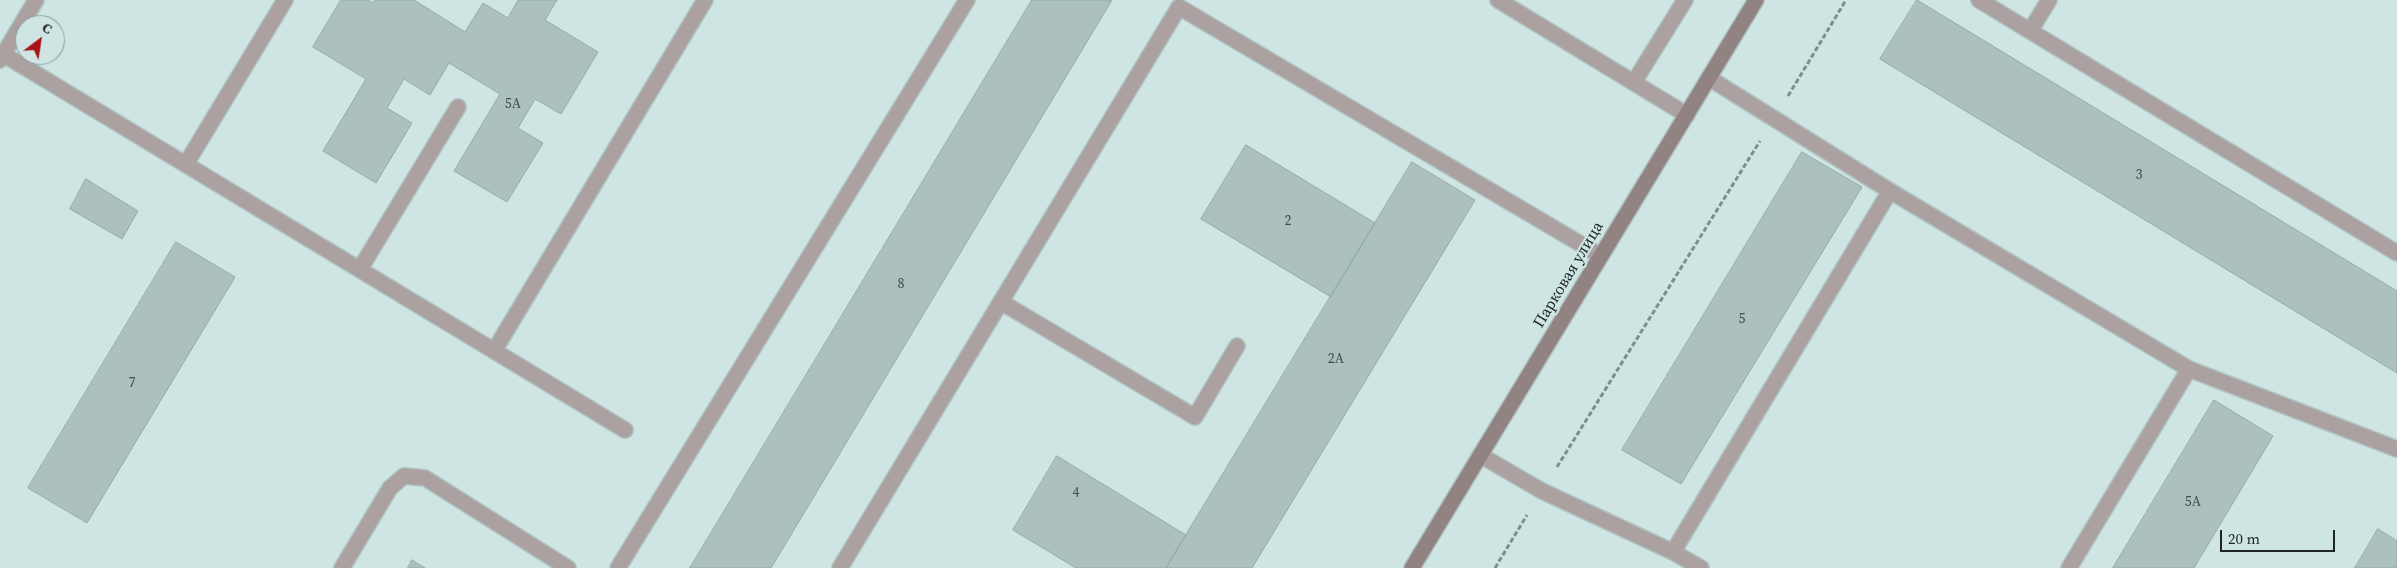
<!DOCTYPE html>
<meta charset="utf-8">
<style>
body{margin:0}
#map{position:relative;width:2397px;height:568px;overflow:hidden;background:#cfe5e4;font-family:"Source Serif 4",serif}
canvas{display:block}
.north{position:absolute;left:15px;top:15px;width:50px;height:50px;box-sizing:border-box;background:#cfe5e4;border:1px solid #889998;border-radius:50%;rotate:31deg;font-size:14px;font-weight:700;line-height:20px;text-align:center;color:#1e2625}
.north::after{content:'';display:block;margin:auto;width:18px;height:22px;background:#a81317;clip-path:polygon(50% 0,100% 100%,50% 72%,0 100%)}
.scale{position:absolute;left:2220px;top:530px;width:115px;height:22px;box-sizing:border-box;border:2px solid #1e2625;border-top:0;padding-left:6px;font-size:15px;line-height:18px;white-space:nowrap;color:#1e2625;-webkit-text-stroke:4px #cfe5e4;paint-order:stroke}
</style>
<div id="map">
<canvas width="2397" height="568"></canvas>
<div class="north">С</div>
<div class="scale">20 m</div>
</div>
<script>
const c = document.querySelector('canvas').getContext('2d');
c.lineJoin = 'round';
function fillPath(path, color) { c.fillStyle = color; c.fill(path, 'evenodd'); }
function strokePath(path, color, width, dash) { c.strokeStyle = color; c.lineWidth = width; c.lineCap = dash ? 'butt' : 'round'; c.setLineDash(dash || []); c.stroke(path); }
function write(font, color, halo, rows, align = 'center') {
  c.font = font + ' "Source Serif 4",serif'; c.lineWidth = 4.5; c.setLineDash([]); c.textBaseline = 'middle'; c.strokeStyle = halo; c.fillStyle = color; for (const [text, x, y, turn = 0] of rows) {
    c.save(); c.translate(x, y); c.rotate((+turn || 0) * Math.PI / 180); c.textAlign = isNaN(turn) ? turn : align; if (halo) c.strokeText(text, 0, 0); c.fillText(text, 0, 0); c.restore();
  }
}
const building = new Path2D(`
 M341,0H368L373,3L375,0H414L465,32L483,3L508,18L518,0H557L545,20L598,52L561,114L535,99L518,128L543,143L507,202L454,171L500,94L449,63L430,95L404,79L387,108L412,123L376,183L323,151L366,79L313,47Z
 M1032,0H1112L771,568H690Z
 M1917,0L2397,291V373L1880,59Z
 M1246,145L1375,223L1331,297L1201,219Z
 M1802,152L1862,187L1681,484L1622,450Z
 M1412,162L1475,200L1341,421L1252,568H1166Z
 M86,179L138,211L122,239L70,209Z
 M176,242L235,277L87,523L28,488Z
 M2214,400L2273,436L2194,568H2113Z
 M1057,456L1186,535L1166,568H1076L1013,530Z
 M2378,529L2397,541V568H2355Z
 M412,560L425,568H408Z`);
const path = new Path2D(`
 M1788,96L1846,0
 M1557,467L1760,141
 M1495,568L1527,515`);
const service = new Path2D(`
 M1498,0L1687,115
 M1979,0L2030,31L2049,0
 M2030,31L2397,253
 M3,54L625,430
 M0,60L36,0
 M1709,78L1890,191L2189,369L2397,449
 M1634,82L1685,0
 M186,164L285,0
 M360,269L458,107
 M1001,302L1195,417L1237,346
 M494,351L705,0
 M1480,455L1542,491L1673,552L1701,568
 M1673,552L1890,191
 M342,568L390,488L404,476L425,478L568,568
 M618,568L967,0
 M840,568L1179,7L1601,256
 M2069,568L2189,369`);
const secondary = new Path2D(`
 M1412,568L1756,0`);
const numberNames = [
 ["5А",513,104],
 ["3",2139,175],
 ["2",1288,221],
 ["8",901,284],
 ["5",1742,319],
 ["2А",1336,359],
 ["7",132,383],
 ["4",1076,493],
 ["5А",2193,502]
];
const streetNames = [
 ["Парковая улица",1569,275,-59]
];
fillPath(building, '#abc0bf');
strokePath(building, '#94aaa8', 1);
strokePath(service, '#afc3c2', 18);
strokePath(secondary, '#afc3c2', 18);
strokePath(path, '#7e8e8d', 3, [5, 2.5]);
strokePath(service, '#aaa1a0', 15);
strokePath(secondary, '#908381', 15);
write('14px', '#414c4c', null, numberNames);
write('16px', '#1e2625', '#cfe5e4', streetNames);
</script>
